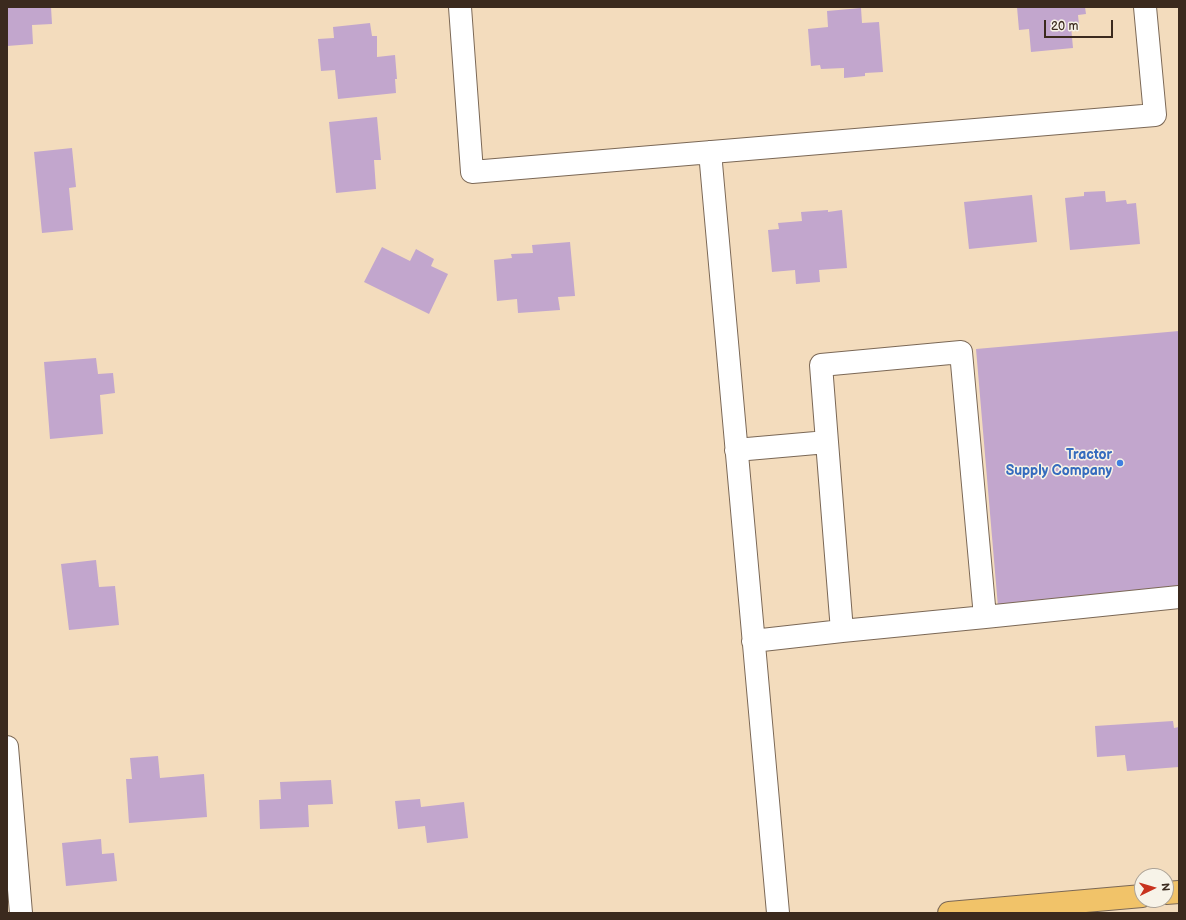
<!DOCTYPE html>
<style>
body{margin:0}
#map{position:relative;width:1186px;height:920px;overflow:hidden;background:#f3dcbd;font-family:"Balsamiq Sans",sans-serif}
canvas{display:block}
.frame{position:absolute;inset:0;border:8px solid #3b2a1e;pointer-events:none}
.north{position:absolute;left:1134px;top:868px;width:40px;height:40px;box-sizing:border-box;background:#f7f3e8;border:1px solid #aca397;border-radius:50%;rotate:85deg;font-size:11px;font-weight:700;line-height:16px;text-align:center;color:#3b2a1e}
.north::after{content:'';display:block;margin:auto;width:14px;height:18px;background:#c8321e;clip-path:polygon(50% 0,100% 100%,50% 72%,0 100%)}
.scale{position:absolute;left:1044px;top:20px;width:69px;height:18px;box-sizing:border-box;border:2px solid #3b2a1e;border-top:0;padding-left:5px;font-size:12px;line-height:14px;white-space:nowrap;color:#3b2a1e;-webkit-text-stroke:3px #f7f3e8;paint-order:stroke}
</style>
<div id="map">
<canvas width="1186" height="920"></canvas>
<div class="frame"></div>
<div class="north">N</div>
<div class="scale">20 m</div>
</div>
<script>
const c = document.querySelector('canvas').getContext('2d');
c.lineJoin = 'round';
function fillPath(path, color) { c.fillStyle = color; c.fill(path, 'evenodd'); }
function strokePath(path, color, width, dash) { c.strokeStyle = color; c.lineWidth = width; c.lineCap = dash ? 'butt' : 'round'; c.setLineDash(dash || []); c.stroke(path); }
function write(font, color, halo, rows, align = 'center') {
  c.font = font + ' "Balsamiq Sans",sans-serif'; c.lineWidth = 3; c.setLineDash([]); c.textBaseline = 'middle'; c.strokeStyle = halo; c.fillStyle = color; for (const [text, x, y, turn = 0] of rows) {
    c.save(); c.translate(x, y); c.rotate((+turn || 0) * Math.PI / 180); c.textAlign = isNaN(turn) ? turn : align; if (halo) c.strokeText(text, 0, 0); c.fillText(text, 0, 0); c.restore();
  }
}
const building = new Path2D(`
 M7,7H51L52,24L32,25L33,44L7,46Z
 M1017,7H1085L1086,14L1078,15L1079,25L1071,26L1073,48L1031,52L1029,29L1019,30Z
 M861,8L862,23L879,22L883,72L865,73V76L844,78V68L821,69L820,65L811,66L808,29L828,27L827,11Z
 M370,23L372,36H377V57L395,55L397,79H395L396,93L338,99L335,70L321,71L318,39L334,38L333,27Z
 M377,117L381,160H374L376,189L336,193L329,122Z
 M72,148L76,187L69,188L73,230L42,233L34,152Z
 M1105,191L1106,202L1126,200L1127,204L1136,203L1140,244L1070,250L1065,198L1084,196V192Z
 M1032,195L1037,242L969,249L964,202Z
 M828,210V212L842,210L847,268L819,270L820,282L796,284L795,270L772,272L768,230L779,229L778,223L802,221L801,212Z
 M570,242L575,296L558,297L560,310L518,313L517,299L497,301L494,260L512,258L511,254L533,253L532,245Z
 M382,247L410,261L416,249L434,259L431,266L448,274L429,314L364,282Z
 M1179,331V591L998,607L976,349Z
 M96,358L98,374L113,373L115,393L100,395L103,434L50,439L44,362Z
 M96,560L99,587L115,586L119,625L69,630L61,564Z
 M1173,721L1174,728L1179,727V767L1127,771L1125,755L1097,757L1095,726Z
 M158,756L160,778L204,774L207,817L129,823L126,779H132L130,758Z
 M331,780L333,804L308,805L309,827L260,829L259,800L281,799L280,782Z
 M420,799L421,807L464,802L468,838L427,843L425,826L398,829L395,801Z
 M101,839L102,854L114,853L117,881L66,886L62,843Z`);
const minor = new Path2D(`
 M460,7L472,172L1155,115L1145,7
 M710,152L778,913
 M827,442L821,365L961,352L985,617L1179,597
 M736,450L827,442L842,631L753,641
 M842,631L985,617
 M7,747L21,913`);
const major = new Path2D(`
 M1166,893L1179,892
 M949,913L1142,896`);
const markers = [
 [1120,463,4,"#3f7fe0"]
];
const shopNames = [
 ["Tractor",1112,455],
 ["Supply Company",1112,471]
];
fillPath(building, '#c2a6cd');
strokePath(minor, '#7b6856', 24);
strokePath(major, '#7b6856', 24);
strokePath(minor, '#fff', 22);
strokePath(major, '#f1c369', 22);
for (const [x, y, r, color] of markers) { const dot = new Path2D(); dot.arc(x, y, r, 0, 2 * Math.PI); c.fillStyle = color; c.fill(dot); strokePath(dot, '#f7f3e8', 1.5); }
write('bold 14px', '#366cbe', '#f7f3e8', shopNames, 'right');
</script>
